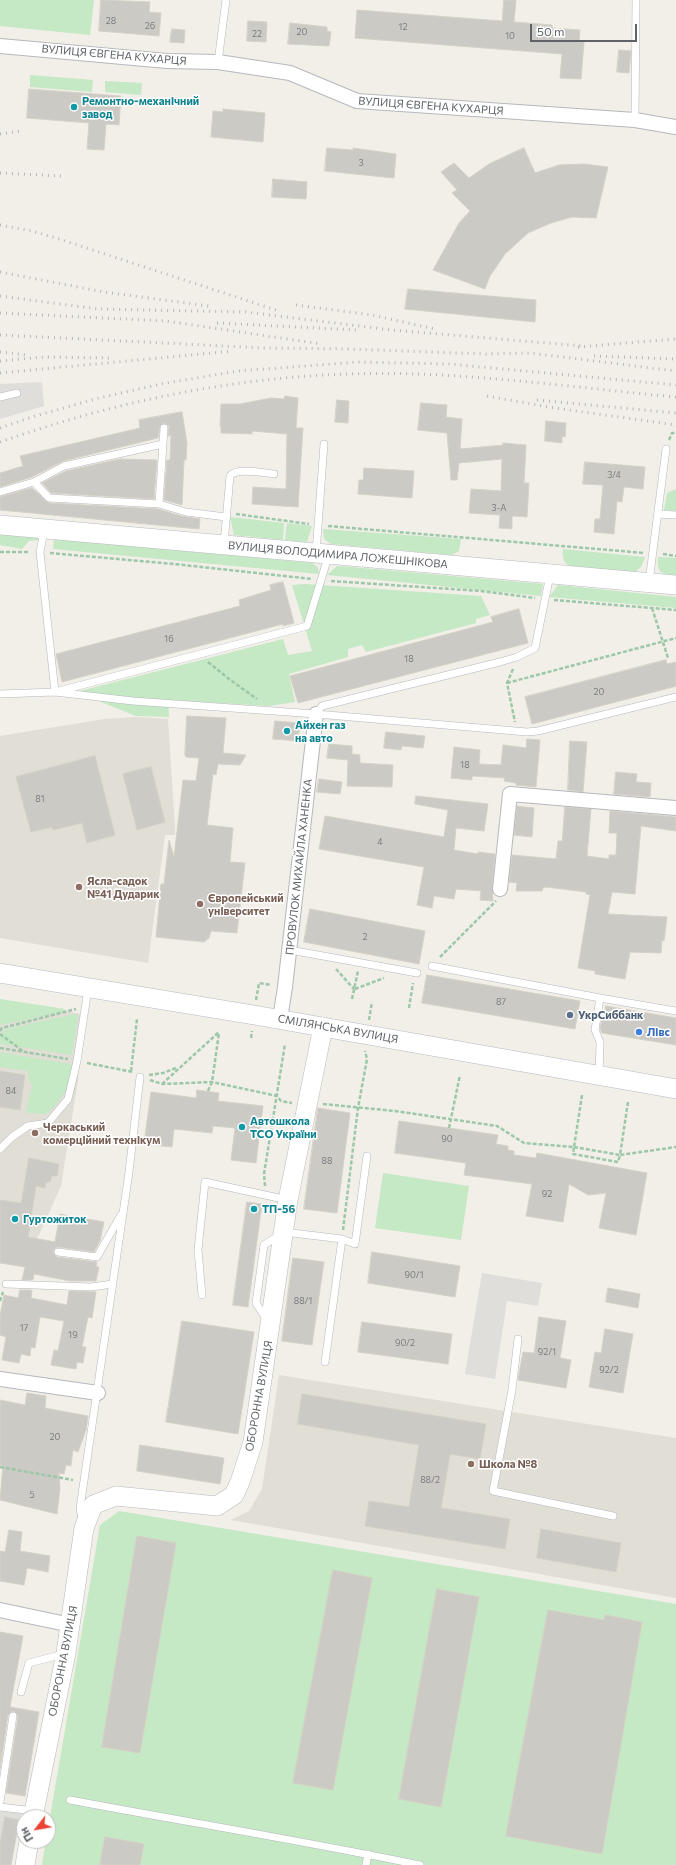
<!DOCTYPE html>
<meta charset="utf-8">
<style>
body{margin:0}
#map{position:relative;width:676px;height:1865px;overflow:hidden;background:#f1efe8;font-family:Commissioner,sans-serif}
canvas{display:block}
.north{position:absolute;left:16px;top:1809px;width:40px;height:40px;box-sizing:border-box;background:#fff;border:1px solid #bfc1c3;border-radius:50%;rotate:239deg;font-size:11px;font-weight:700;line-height:16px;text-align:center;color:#5f6368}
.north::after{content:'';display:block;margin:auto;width:14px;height:18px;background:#ea4335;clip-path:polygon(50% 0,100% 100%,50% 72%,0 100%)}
.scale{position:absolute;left:530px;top:24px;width:107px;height:18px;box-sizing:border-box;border:2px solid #5f6368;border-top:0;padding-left:5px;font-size:12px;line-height:14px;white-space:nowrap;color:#5f6368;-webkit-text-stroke:3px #fff;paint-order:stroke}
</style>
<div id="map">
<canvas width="676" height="1865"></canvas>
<div class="north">Пн</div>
<div class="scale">50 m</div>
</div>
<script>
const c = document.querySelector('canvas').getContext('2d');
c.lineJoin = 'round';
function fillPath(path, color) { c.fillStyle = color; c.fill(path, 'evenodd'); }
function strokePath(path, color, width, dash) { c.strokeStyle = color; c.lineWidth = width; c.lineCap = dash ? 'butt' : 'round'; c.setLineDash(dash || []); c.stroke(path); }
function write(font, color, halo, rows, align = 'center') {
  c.font = font + ' Commissioner,sans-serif'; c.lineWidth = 3; c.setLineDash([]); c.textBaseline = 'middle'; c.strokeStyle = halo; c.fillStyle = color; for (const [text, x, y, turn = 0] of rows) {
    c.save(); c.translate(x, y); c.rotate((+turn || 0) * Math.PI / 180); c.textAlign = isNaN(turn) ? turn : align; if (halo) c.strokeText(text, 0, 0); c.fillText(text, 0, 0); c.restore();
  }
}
const industrial = new Path2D(`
 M42,382L44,406L0,419V384Z
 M482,1273L542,1283L538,1306L507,1301L495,1379L465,1374Z
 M0,1809L21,1813L11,1865H0Z`);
const education = new Path2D(`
 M137,717L168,719L175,828V835H165L148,963L0,938V736L104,719Z
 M0,999L81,1014L78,1081L61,1186L34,1246L0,1241Z
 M279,1375L676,1438V1598L231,1520L249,1511L262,1489Z`);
const green = new Path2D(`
 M0,0H94L90,35L0,26Z
 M30,75L93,80L92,92L30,87Z
 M105,81L142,83L141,95L105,92Z
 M676,489V511L664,510L667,493Z
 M230,517L284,523L283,540L234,535Z
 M287,523L312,526L307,542L285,540Z
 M323,529L461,539L459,551L452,555L331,544L324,539Z
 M0,535L38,537L39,540L29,541L22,549L0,545Z
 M54,539L313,563L318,568L319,574L53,549Z
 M563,549L645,557L641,567L635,572L574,567C563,565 562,558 563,549Z
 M658,557L676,558V576C661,574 657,573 658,557Z
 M337,566L351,567L543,584L541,596L327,575Z
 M305,584L481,596L490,615L476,619V623L366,652L362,645L348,649V657L289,674L295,702L269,706L168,700L169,717L136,716L76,692L283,639L288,655L312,651L292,585Z
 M558,585L676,597V608L549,597Z
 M0,999L65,1009L63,1012L0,1025Z
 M74,1014L78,1016L72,1055L0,1044V1035L6,1029Z
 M0,1052L71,1064C74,1081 60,1104 46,1114L28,1113L26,1111L32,1086L28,1078V1071L0,1067Z
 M383,1173L469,1186L461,1240L375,1228Z
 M119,1511L676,1604V1865H42L46,1841H48V1829L100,1525Z`);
const building = new Path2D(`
 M101,0L150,2L149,12L161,13L159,36L99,31Z
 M504,0H516L514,22L552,25V28L580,30L579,42H584L581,79L560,78L562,54L355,38L357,10L502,21Z
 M248,21L267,22L266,42L247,41Z
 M290,23L327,27V31L331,32L329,46L288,44Z
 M172,29L185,30L184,43L170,42Z
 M619,50L631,51L629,73L617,72Z
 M29,89L121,96L119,125L106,124L104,150L87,149L89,123L27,118Z
 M223,109L265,113L263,142L211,137L213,111L223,112Z
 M327,148L353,150V148L396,154L394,178L325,171Z
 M524,148L535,173L559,165L584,164L608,167L596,218L572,217L551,223L528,233L505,254L490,276L485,289L433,270L459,223L470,211L452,193L457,190L441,172L454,163L469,178L489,164Z
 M273,179L307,182L306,199L272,197Z
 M408,289L536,300L535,322L405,309Z
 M285,396L298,398L296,428H303L298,507L252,504L253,487L286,489L287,434L252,431V434L221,433V427L220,426L221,404H240L271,398L284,399Z
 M337,400L349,401L348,423L335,422Z
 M421,403L447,405L446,417L462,419L460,449L503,445V443L526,445L524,483H529L527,517L512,516V529L499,528L500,515L469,513L471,489L501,491L502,459L459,463L457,480H451L447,433L418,430Z
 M182,412L187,443L186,460H184L182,505L164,500L167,460H170L171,435L168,436L169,426L165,423L160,426L158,438L63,461L32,477L0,487V473L23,466L20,456L140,428L139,420Z
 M546,421L566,423L565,437L562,436V443L545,441Z
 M120,459L157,460L154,499L51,493L42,483L66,471Z
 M585,462L645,467L643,489L624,487L622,502L617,501L614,534L594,532L595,519H600L603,485L583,484Z
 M364,468L414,471L412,498L358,494L359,480H363Z
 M32,488L49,503L158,509L181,516L200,519L199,529L0,510V497Z
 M283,582L294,623L283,626V624L62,682L56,654L240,606L239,600L271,590L270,585Z
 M519,609L528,643L298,703L290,676L493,622L491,617Z
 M666,660L667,664L676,662V686L673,687L532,724L525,697Z
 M187,716L226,718L223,753L246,755L240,765L218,764L216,775L213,774L207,825L233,828L230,862L245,863L237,933L211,931L209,938L204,942L156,937L161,884H164L169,840L174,857L183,780L196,781L199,758L186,757L185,755Z
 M275,721L300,723L298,741L273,739Z
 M386,732L425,736L423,748L402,746L401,750L384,748Z
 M527,739L540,740L536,787L516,785V783L504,781L505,778L472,776V780L451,778L454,747L480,750L479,764L501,765L503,745L526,748Z
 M570,741L587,742L583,792L568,790Z
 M329,744L352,746V754L360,755V763L393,765L392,787L347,786L348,760L327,758Z
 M95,756L115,835L87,843L82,823L53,830L52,827L31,832L16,777Z
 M151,767L165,822L137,830L123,774Z
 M616,772L637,774L636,782L651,783L650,797L614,794Z
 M319,779L342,782L340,794L317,792Z
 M416,796L488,804L484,831L456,828L454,850L478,854V852L495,854L492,888L493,901L480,900L481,891L456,889L454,899L434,896L432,908L417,905L424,867L319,849L325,816L444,837L448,810L415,804Z
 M517,806L534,808L532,837L514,835Z
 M565,807L591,809L587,856L609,859V855H616L617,833H609L610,811L676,817V831L641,826L635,894L612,892L608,914L667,917L664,941L662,940L661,953L630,952L625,979L595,974V971L578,968L590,895L586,894V892L546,887L543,888L542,891H516L517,883L509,882L512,855L556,859L558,841H562Z
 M310,909L425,931L419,964L304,942Z
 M427,975L580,1001L575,1029L422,1003Z
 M606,1006L676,1018V1045L602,1033L600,1029L602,1018H604Z
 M0,1071L25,1075L20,1110L0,1107Z
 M197,1090L219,1093L218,1101L263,1106L256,1163L231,1160L235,1128L213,1126L212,1133L174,1129L172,1147L144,1144L151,1092L196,1098Z
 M318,1108L350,1113L337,1213L304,1209Z
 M399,1121L498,1135L496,1144L508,1146V1150L514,1151V1155L536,1158L537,1153L647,1173L636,1235L599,1228L606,1193L588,1195L569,1184L563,1222L526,1216L532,1184L464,1175L466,1163L395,1153Z
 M29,1158L59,1164L57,1176H52L50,1182H46L45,1188L36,1186L28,1237L55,1242L60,1214L104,1222L100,1241L94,1252L58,1247L54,1249L53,1252L57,1257L97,1262L96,1267H99L96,1281H70L34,1274L33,1280H22L25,1267L0,1263V1200L21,1203Z
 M247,1202L262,1204L248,1307L233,1305Z
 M372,1252L460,1266L455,1297L368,1283Z
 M293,1258L324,1262L312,1345L282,1341Z
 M608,1288L640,1294L638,1308L606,1302Z
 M20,1290H32L31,1298L67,1305L69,1291L96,1292L92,1318L88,1317L82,1347H86L83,1363L77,1362L76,1369L51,1365L54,1350L58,1351L64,1321L40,1317L35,1348L31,1347L30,1356L21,1354L19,1363L2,1360L6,1337L0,1335V1316L4,1295L18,1298Z
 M539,1317L566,1321L560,1358L571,1360L566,1388L518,1380L523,1352L534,1353Z
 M182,1321L254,1332L238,1434L166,1422Z
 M362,1322L452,1334L448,1364L358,1352Z
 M605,1329L633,1334L623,1393L589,1387L595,1352L601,1353Z
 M27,1393L46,1396L45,1408L88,1416L86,1430L78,1452L73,1450L71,1466L66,1465L64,1474L59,1473L60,1489L57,1514L0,1500L3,1466L0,1465V1400L25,1405Z
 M302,1394L486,1424L480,1459L450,1454L441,1508L510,1519L505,1549L365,1526L369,1501L409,1507L419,1445L298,1424Z
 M140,1445L224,1458L220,1484L137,1471Z
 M541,1529L621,1543L616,1572L537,1558Z
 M9,1530L22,1532L20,1551L50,1556L48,1572L27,1568L24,1585L0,1581V1551L5,1552Z
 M137,1536L176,1543L140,1753L102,1747Z
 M333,1570L372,1578L333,1790L293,1783Z
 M437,1589L479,1597L441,1807L399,1799Z
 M548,1610L604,1620L605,1615L642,1622L602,1854L506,1836Z
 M0,1632L23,1636L10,1707L39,1712L25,1796L6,1793L18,1717L14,1711L11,1712L8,1715L0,1769Z
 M5,1817L19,1820L11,1865H0V1843Z
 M105,1837L144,1844L140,1865H100Z`);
const path = new Path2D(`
 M669,440L672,433H676
 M236,514L309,524
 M328,526L644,553
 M0,552H29
 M50,553L174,564L312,579
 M663,554L676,556
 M331,581L481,591L535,598
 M554,600L676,610
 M652,608L668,658
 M208,662L229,679L257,699
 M513,669L507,683L515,722
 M507,683L676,638
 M440,957L496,901
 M336,969L354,989
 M355,989L384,978
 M352,999L358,971
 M256,1000L259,983L271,985
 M409,1008L413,983
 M369,1020L372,1002
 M0,1031L2,1028L76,1009
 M0,1034L24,1052
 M251,1038L252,1031
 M0,1048L68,1059
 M87,1063L133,1072
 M131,1071L137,1019
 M149,1075L163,1073L176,1068
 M150,1080L162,1084L212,1082L277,1096L281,1101L292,1103
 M162,1084L219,1032
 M208,1091L212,1082L219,1033
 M628,1102L620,1155L676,1147
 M323,1104L395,1111L497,1126L524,1143L574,1147L582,1095
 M449,1128L460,1075
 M574,1147L620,1155L618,1162L573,1154Z
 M265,1186L264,1174L285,1044
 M343,1230L358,1108L367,1059L365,1051
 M0,1301L3,1292
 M0,1467L73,1480`);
const lane = new Path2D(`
 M218,62L226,0
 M635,120L636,0
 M0,397L17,393
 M34,482L49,498L159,504L186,512L226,517
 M0,492L34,482L64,466L163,444
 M159,504L164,428
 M658,514L676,515
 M44,530L40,552L55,692
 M224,544L230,476C236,467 264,473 274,474
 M316,553L324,444
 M649,582L666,449
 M59,691L307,626L329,554
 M0,694L55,692L133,701L316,714L527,732L538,731L676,697
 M316,714L322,706L500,662L517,657L535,648L550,575
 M290,950L417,973
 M432,966L600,998L595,1030L600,1042L599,1076
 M600,998L676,1011
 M0,1149L12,1137L28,1126L48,1123L68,1099L77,1061L88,989
 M58,1252L97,1257L121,1215
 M6,1284L91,1287L113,1284
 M202,1295L198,1250L205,1182L288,1200
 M267,1320L256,1303L264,1245L284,1232L342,1239L355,1244L367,1156
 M518,1339L512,1390L493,1491L613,1516
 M325,1362L342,1239
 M82,1520L80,1508L129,1172L140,1077
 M21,1692L29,1663L64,1654
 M70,1800C187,1822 304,1841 420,1865
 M0,1802L13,1716
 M0,1807L34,1811
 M366,1865L368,1854`);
const street = new Path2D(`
 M0,46L167,61L218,62L290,73L357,101L635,120L676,127
 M500,889L510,794L676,808
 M280,1019L285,987L316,714
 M0,1379L98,1393
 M0,1610L71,1625`);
const secondary = new Path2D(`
 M0,525L676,585
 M0,973L254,1015L676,1089
 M33,1817L66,1653L84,1528L93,1505L116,1496L217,1506L234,1495L240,1482L253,1442L288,1200L323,1027
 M25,1865L29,1841`);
const rail = new Path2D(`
 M0,134L21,131
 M0,173L61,176
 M0,225L32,231L56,238L276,310
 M0,272L104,292L209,306
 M0,296L98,309L246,312L391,330L583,346
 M296,305L372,315L435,329
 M0,313L166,321L322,344
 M217,323L357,330
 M0,335L265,348L348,349L486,354L530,353L676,371
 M578,347L676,339
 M0,352L27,355
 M594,356L676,359
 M0,361L45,357L112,358
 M0,373L233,351
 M487,396L548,407L676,425
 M537,400L676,413
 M0,428L32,417L99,398L161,384L238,371L358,362L449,364L676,385
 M0,442C111,403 228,378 347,374C457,370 566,387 676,397`);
const markers = [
 [74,107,4,"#0f9aa8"],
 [287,731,4,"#0f9aa8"],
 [79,887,4,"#8d6e63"],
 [200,904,4,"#8d6e63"],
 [570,1015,4,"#5c6f8a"],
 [639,1032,4,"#3f7fe0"],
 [242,1127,4,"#0f9aa8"],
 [35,1133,4,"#8d6e63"],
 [254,1209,4,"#0f9aa8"],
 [15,1219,4,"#0f9aa8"],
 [471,1464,4,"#8d6e63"]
];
const numberNames = [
 ["28",111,21],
 ["26",150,26],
 ["12",403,27],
 ["20",302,32],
 ["22",257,34],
 ["10",510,36],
 ["3",361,163],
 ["3/4",614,475],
 ["3-А",499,508],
 ["16",169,639],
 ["18",409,659],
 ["20",599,692],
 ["18",465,765],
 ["81",40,799],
 ["4",380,842],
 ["2",365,937],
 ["87",501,1002],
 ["84",11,1091],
 ["90",447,1139],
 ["88",327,1161],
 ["92",547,1194],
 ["90/1",414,1275],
 ["88/1",303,1301],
 ["17",24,1328],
 ["19",73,1335],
 ["90/2",405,1343],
 ["92/1",547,1352],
 ["92/2",609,1370],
 ["20",55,1437],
 ["88/2",430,1480],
 ["5",32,1495]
];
const streetNames = [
 ["ВУЛИЦЯ ЄВГЕНА КУХАРЦЯ",114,55,5],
 ["ВУЛИЦЯ ЄВГЕНА КУХАРЦЯ",431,106,4],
 ["ВУЛИЦЯ ВОЛОДИМИРА ЛОЖЕШНІКОВА",338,555,5],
 ["ПРОВУЛОК МИХАЙЛА ХАНЕНКА",299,867,-84],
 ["СМІЛЯНСЬКА ВУЛИЦЯ",338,1029,10],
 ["ОБОРОННА ВУЛИЦЯ",259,1396,-80],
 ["ОБОРОННА ВУЛИЦЯ",63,1661,-79]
];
const cultureNames = [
 ["Ремонтно-механічний",82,101],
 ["завод",82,114],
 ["Айхен газ",295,725],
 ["на авто",295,738],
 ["Автошкола",250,1121],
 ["ТСО України",250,1134],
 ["ТП-56",262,1209],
 ["Гуртожиток",23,1219]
];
const educationNames = [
 ["Ясла-садок",87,881],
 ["№41 Дударик",87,894],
 ["Європейський",208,898],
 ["університет",208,911],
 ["Черкаський",43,1127],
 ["комерційний технікум",43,1140],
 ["Школа №8",479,1464]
];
const serviceNames = [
 ["УкрСиббанк",578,1015]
];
const shopNames = [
 ["Лівс",647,1032]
];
fillPath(industrial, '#e0deda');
fillPath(education, '#e1ded6');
fillPath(green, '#c5e8c5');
fillPath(building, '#cccac5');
strokePath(building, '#d6d1c6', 1);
strokePath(lane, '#b5b8bc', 8);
strokePath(street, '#b5b8bc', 16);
strokePath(secondary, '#b6babf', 20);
strokePath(path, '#9cc7a9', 2.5, [4, 2]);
strokePath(lane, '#fff', 7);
strokePath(street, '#fff', 14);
strokePath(secondary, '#fff', 19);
strokePath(rail, '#b6b7b8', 3, [1, 5]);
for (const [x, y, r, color] of markers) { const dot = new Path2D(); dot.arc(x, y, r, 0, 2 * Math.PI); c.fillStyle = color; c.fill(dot); strokePath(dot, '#fff', 1.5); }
write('9px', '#7a7d7f', null, numberNames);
write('11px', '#5f6368', '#fff', streetNames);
write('bold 11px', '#0d838f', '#fff', cultureNames, 'left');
write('bold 11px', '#785e54', '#fff', educationNames, 'left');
write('bold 11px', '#4e5e75', '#fff', serviceNames, 'left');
write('bold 11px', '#366cbe', '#fff', shopNames, 'left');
</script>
